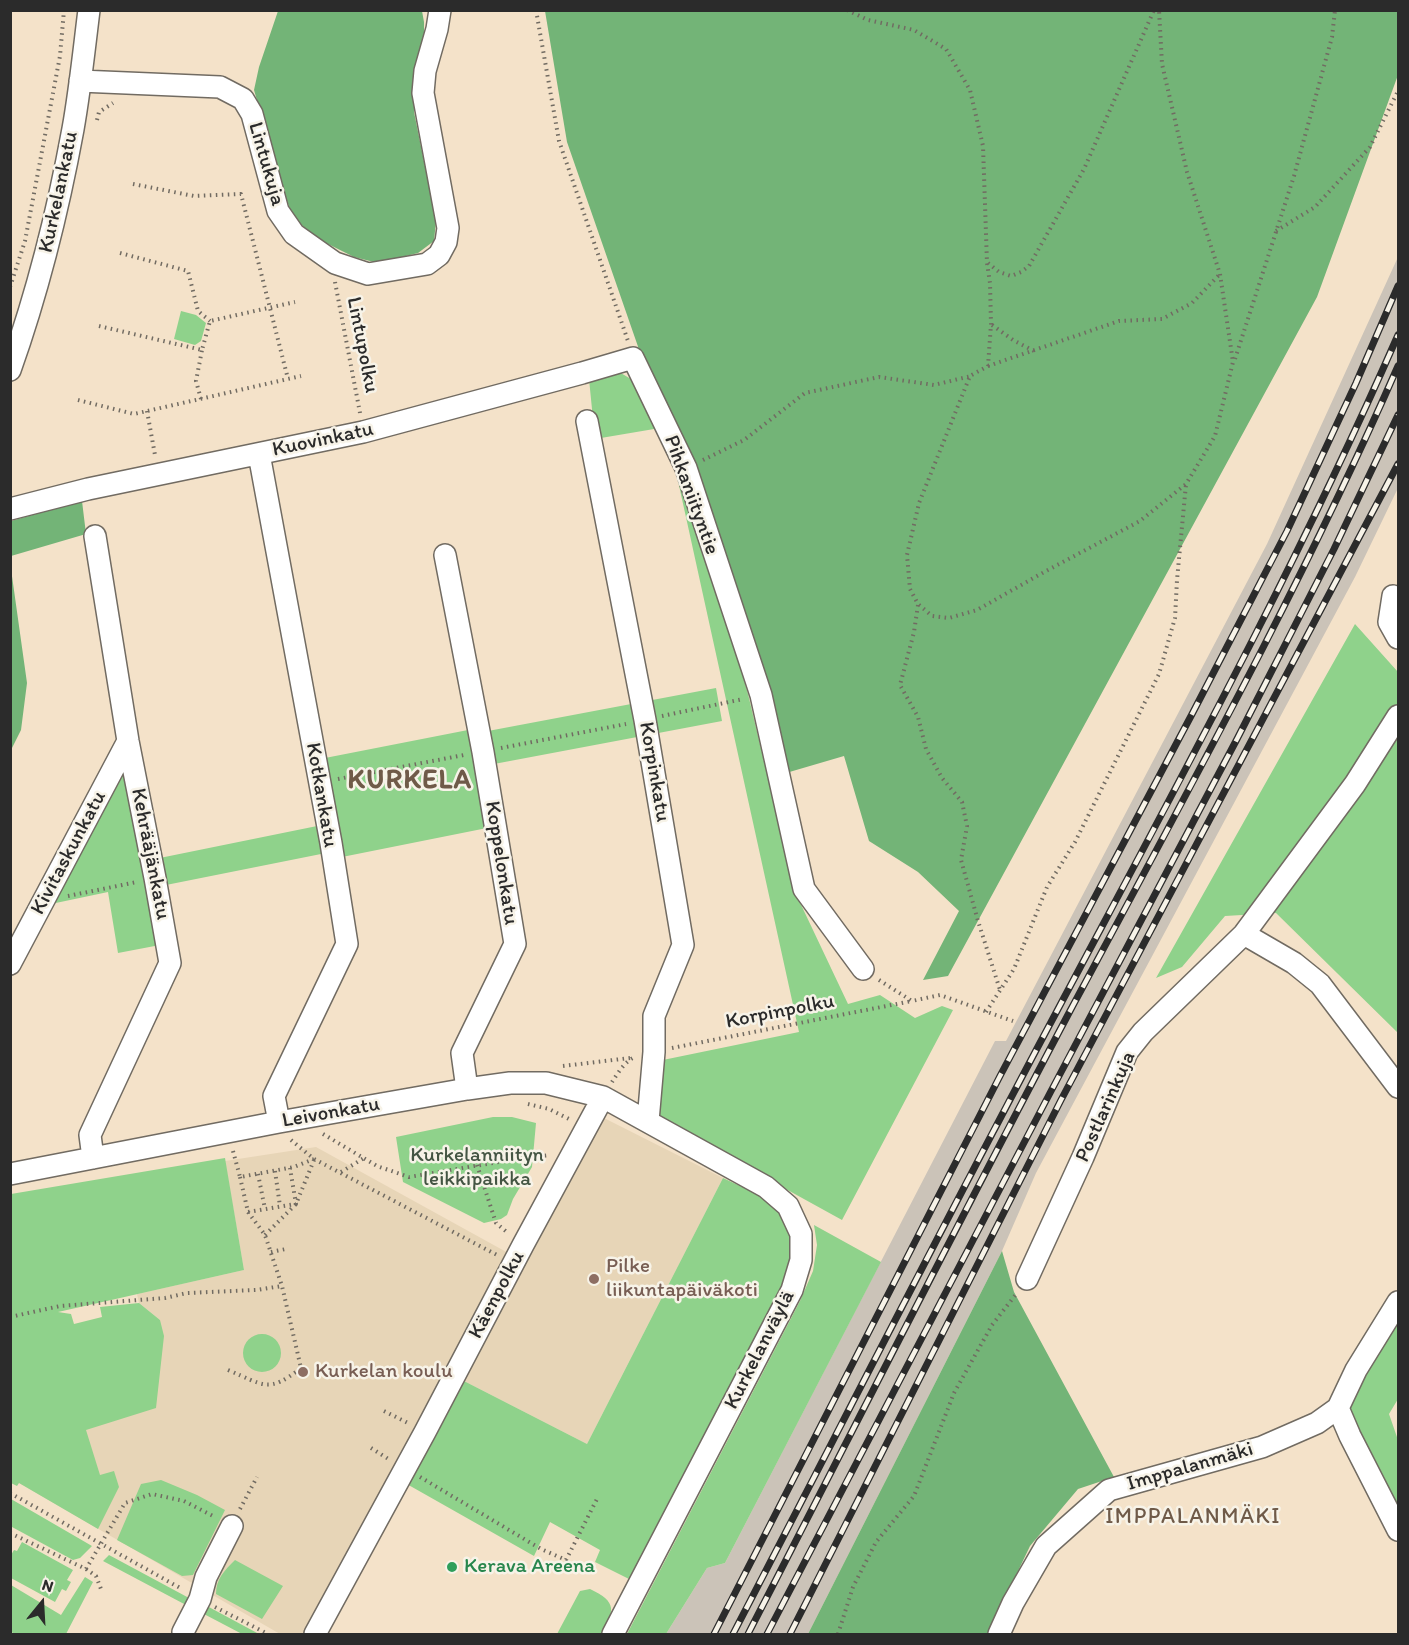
<!DOCTYPE html>
<meta charset="utf-8">
<style>
body{margin:0}
#map{position:relative;width:1409px;height:1645px;overflow:hidden;background:#f4e2c9;font-family:Itim,sans-serif}
canvas{display:block}
.frame{position:absolute;inset:0;border:12px solid #2b2b2b;pointer-events:none}
.north{position:absolute;left:12px;top:1573px;width:60px;height:60px;-webkit-text-stroke:4px #f7f3e8;paint-order:stroke;rotate:18deg;font-size:16px;font-weight:700;line-height:24px;text-align:center;color:#2b2b2b}
.north::after{content:'';display:block;margin:auto;width:21px;height:27px;background:#2b2b2b;clip-path:polygon(50% 0,100% 100%,50% 72%,0 100%)}
</style>
<div id="map">
<canvas width="1409" height="1645"></canvas>
<div class="frame"></div>
<div class="north">N</div>
</div>
<script>
const c = document.querySelector('canvas').getContext('2d');
c.lineJoin = 'round';
function fillPath(path, color) { c.fillStyle = color; c.fill(path, 'evenodd'); }
function strokePath(path, color, width, dash) { c.strokeStyle = color; c.lineWidth = width; c.lineCap = dash ? 'butt' : 'round'; c.setLineDash(dash || []); c.stroke(path); }
function write(font, color, halo, rows, align = 'center') {
  c.font = font + ' Itim,sans-serif'; c.lineWidth = 5; c.setLineDash([]); c.textBaseline = 'middle'; c.strokeStyle = halo; c.fillStyle = color; for (const [text, x, y, turn = 0] of rows) {
    c.save(); c.translate(x, y); c.rotate((+turn || 0) * Math.PI / 180); c.textAlign = isNaN(turn) ? turn : align; if (halo) c.strokeText(text, 0, 0); c.fillText(text, 0, 0); c.restore();
  }
}
const built = new Path2D(`
 M602,1117L723,1178L587,1444L462,1380Z
 M316,1147L510,1254L306,1634H280L19,1483L160,1320L139,1303L137,1294L244,1270L225,1161Z`);
const industrial = new Path2D(`
 M1398,257V488L1355,577L1036,1173L1002,1251L808,1634H666L707,1568L725,1563L995,1041H1006L1267,544Z`);
const green = new Path2D(`
 M181,311L196,315L206,323L201,341L195,345L174,339Z
 M619,372L636,382L660,428L595,439L589,379Z
 M671,449L682,470L748,694L795,892L848,1004L880,995L915,1018L942,1006L953,1010L842,1220L657,1118L658,1061L799,1032Z
 M1355,624L1398,672V1033L1276,913L1225,916L1182,967L1156,978Z
 M716,688L722,721L494,764L488,731Z
 M468,730L487,828L342,857L325,758Z
 M124,765L145,861L322,825L326,853L151,888L160,945L118,953L108,892L51,904Z
 M493,1117H512L536,1123L532,1167L513,1199L507,1215L501,1219L484,1223L403,1182L396,1137Z
 M225,1158L244,1270L58,1312L71,1314L74,1324L102,1317L100,1307L139,1303L160,1320L164,1336L156,1408L86,1430L100,1475L114,1471L119,1487L98,1529L19,1483L17,1486L11,1483V1194Z
 M723,1178L772,1201L791,1229L794,1260L786,1288L633,1581L595,1562L600,1550L550,1522L534,1556L405,1483L462,1380L587,1444Z
 M814,1225L881,1262L725,1563L707,1568L666,1634H627L800,1301L813,1271L817,1245Z
 M1398,1317V1399L1389,1414L1398,1440V1522L1349,1408L1359,1382Z
 M243 1353a19 19 0 1 1 38 0a19 19 0 1 1-38 0Z
 M161,1480L197,1495L225,1510L193,1575L182,1576L117,1540L141,1484Z
 M10,1499H11L92,1546L80,1558L73,1560L12,1527L11,1526Z
 M22,1542L73,1570L67,1580L71,1582L66,1591L62,1589L55,1602L11,1578V1555L14,1550L17,1551Z
 M109,1555L189,1598L186,1605L103,1561Z
 M235,1560L283,1586L262,1619L216,1594C216,1579 224,1571 235,1560Z
 M85,1577L93,1582L66,1634H15L11,1632V1585L61,1615Z
 M590,1589C618,1602 614,1611 602,1634H557L580,1591Z
 M207,1606L259,1634H242L202,1613Z`);
const forest = new Path2D(`
 M278,11H422L424,22V39L414,74V112L436,221L434,241L418,253L378,263L354,257L320,240L293,218L281,183L254,90L259,67Z
 M545,11H1398V75L1317,297L948,976L923,980L959,911L918,872L869,841L844,756L786,773L567,142Z
 M82,501L86,534L11,556V521Z
 M11,569L27,683L21,730L11,750Z
 M1002,1251L1014,1292L1114,1477L1078,1489L1030,1546L988,1634H808Z`);
const path = new Path2D(`
 M536,10L559,141L628,341
 M847,10L868,20L914,30L946,49L970,90L983,146L987,263L990,283L991,324L988,366L970,376L919,503L907,555L910,589L918,604L932,616L949,618L977,610L1046,571L1140,521L1186,484L1215,436L1233,362L1220,274L1187,172L1162,64L1159,10
 M10,85L14,86
 M97,120L99,112L113,103
 M133,184L194,196L241,194L288,379
 M1276,231L1315,207L1370,147L1398,91
 M120,253L188,271L198,311L210,321
 M988,263L999,272L1011,276L1021,272L1029,266L1084,169L1154,10
 M335,282L360,413
 M10,287L25,241L60,56L64,10
 M992,325L1013,340L1034,351
 M99,326L202,350L210,321L295,302
 M1235,359L1294,176L1332,37L1335,10
 M988,366L1119,321L1162,319L1192,303L1220,274
 M201,399L196,381L202,350
 M78,400L134,414L301,376
 M147,411L155,455
 M703,460L744,440L805,393L879,377L934,385L971,376
 M918,605L914,632L900,685L918,717L926,749L942,778L962,802L967,826L961,860L978,921L1000,990
 M662,716L743,699
 M501,748L626,724
 M338,779L464,755
 M68,896L137,882
 M879,980L912,1001L940,995L1013,1021
 M986,1012L1014,969L1047,887L1075,842L1159,674L1175,618L1177,580L1186,484
 M672,1048L912,1001
 M563,1066L630,1058
 M612,1082C618,1073 625,1061 635,1057
 M528,1104L549,1109L571,1120
 M323,1134L377,1166L409,1177L516,1159L550,1155
 M291,1140L314,1159L497,1255
 M233,1151L240,1177L294,1167L314,1159
 M477,1165L496,1223L508,1233
 M275,1171L280,1206
 M341,1172L364,1158
 M258,1174L265,1209
 M240,1177L248,1212L296,1204L290,1168
 M248,1212L265,1235L282,1286L301,1368L309,1374
 M265,1235L296,1204L314,1160
 M271,1252L286,1249
 M10,1317L60,1306L165,1298L187,1293L256,1290L282,1286
 M228,1370C264,1385 268,1394 301,1368
 M384,1411L408,1423
 M371,1448L390,1460
 M420,1477L541,1549L566,1560L598,1497
 M10,1493L182,1589
 M240,1509L257,1477
 M10,1533L86,1569L125,1503L152,1494L184,1501L215,1517
 M86,1569L96,1576L101,1589
 M215,1607L268,1634
 M838,1634L853,1587L876,1542L914,1496L954,1393L992,1325L1017,1293`);
const minor = new Path2D(`
 M80,81L220,87L243,99L252,114L278,211L294,234L335,263L368,274L427,264L439,255L446,242L448,228L423,93L425,71L437,29L440,10
 M10,370C38,291 58,211 73,129C80,90 84,50 89,10
 M587,421L645,720L683,945L654,1016V1052L648,1121
 M259,454L331,843L347,944L274,1096L279,1122
 M10,509L88,489L363,432L582,373L633,358L686,468L761,695L804,889L863,969
 M445,555L483,752L515,944L462,1053L467,1089
 M1393,596L1389,622L1398,638
 M1244,934L1294,963L1320,984L1398,1087
 M10,964L128,741
 M93,1158L90,1135L170,963L155,878L128,741L95,536
 M10,1174L279,1122L467,1089L510,1083H546L603,1097L766,1187L788,1206L801,1234V1260L792,1290L613,1634
 M1027,1279L1083,1157L1127,1052L1143,1032L1244,934L1355,784L1398,716
 M1398,1302L1356,1370L1338,1408L1350,1436L1398,1530
 M183,1632L200,1599L206,1577L232,1526
 M315,1634L425,1432L523,1245L603,1097
 M999,1634L1013,1603L1046,1546L1109,1490L1262,1447L1317,1423L1338,1408`);
const rail = new Path2D(`
 M714,1634L1000,1076L1191,716L1287,531L1356,383L1398,286
 M733,1634C841,1426 947,1217 1058,1009C1176,787 1297,566 1398,335
 M748,1634C855,1426 961,1217 1070,1011C1184,798 1301,587 1398,366
 M767,1634L1050,1093L1237,739L1334,549L1398,415
 M790,1634L1061,1100L1398,464`);
const markers = [
 [594,1279,6,"#8d6e63"],
 [303,1372,6,"#8d6e63"],
 [452,1567,6,"#2e9e5b"]
];
const streetNames = [
 ["Lintukuja",266,164,74],
 ["Kurkelankatu",59,192,-78],
 ["Lintupolku",362,345,79],
 ["Kuovinkatu",323,440,-12],
 ["Pihkaniityntie",691,495,70],
 ["Korpinkatu",654,772,80],
 ["Kotkankatu",321,795,80],
 ["Kivitaskunkatu",69,853,-62],
 ["Kehrääjänkatu",150,854,79],
 ["Koppelonkatu",501,863,81],
 ["Korpinpolku",780,1012,-11],
 ["Postlarinkuja",1106,1107,-66],
 ["Leivonkatu",331,1113,-10],
 ["Käenpolku",497,1295,-62],
 ["Kurkelanväylä",760,1350,-63],
 ["Imppalanmäki",1190,1467,-16]
];
const parkNames = [
 ["Kurkelanniityn",477,1156],
 ["leikkipaikka",477,1180]
];
const educationNames = [
 ["Pilke",606,1267],
 ["liikuntapäiväkoti",606,1291],
 ["Kurkelan koulu",315,1372]
];
const leisureNames = [
 ["Kerava Areena",464,1567]
];
const neighbourhoodNames = [
 ["IMPPALANMÄKI",1193,1517]
];
const districtNames = [
 ["KURKELA",410,781]
];
fillPath(built, '#e7d5b7');
fillPath(industrial, '#cbc3b8');
fillPath(green, '#8fd28b');
fillPath(forest, '#73b477');
strokePath(minor, '#716b62', 24);
strokePath(path, '#716b62', 4, [1.5, 4.5]);
strokePath(minor, '#fff', 21);
strokePath(rail, '#2b2b2b', 7);
strokePath(rail, '#f7f3e8', 4.5, [14]);
for (const [x, y, r, color] of markers) { const dot = new Path2D(); dot.arc(x, y, r, 0, 2 * Math.PI); c.fillStyle = color; c.fill(dot); strokePath(dot, '#f7f3e8', 2); }
write('21px', '#2b2b2b', '#f7f3e8', streetNames);
write('21px', '#445543', '#f7f3e8', parkNames);
write('21px', '#785e54', '#f7f3e8', educationNames, 'left');
write('21px', '#27864d', '#f7f3e8', leisureNames, 'left');
c.letterSpacing = '1.5px';
write('22px', '#6f5a48', '#f7f3e8', neighbourhoodNames);
c.letterSpacing = '0px';
c.letterSpacing = '1.5px';
write('bold 27px', '#6f5a48', '#f7f3e8', districtNames);
c.letterSpacing = '0px';
</script>
